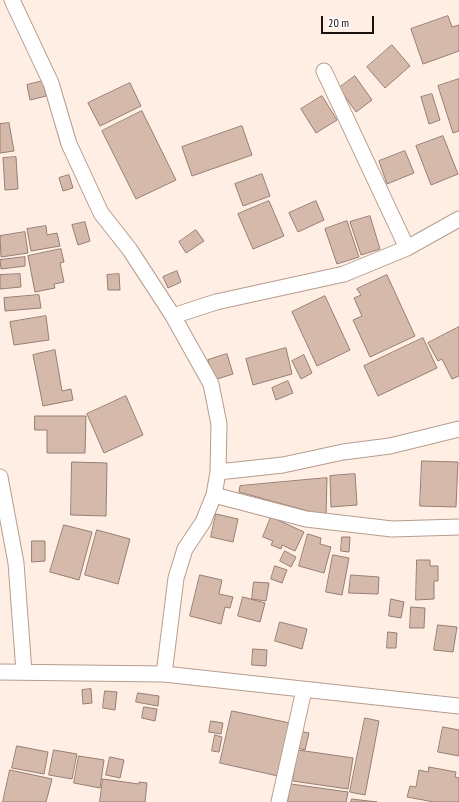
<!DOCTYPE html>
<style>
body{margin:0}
#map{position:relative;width:459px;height:802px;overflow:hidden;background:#feeee4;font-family:"PT Sans Narrow",sans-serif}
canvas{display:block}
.scale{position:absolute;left:321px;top:16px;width:53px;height:18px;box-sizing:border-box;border:2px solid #1b120d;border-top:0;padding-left:5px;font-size:12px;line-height:14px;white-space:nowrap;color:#1b120d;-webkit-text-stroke:3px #fff;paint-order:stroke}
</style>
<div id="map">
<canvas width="459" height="802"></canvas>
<div class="scale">20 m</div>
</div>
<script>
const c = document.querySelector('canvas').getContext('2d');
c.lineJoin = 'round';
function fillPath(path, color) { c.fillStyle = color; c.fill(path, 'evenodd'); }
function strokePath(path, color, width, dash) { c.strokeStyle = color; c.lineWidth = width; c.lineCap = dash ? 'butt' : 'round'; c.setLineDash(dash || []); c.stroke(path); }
const building = new Path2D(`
 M448,16L452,27L459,25V51L423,64L411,29Z
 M392,45L410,66L385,88L367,67Z
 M355,76L372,100L356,112L339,88Z
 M459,79V131L453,133L438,86Z
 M43,81L46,96L30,100L27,85Z
 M130,83L141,106L100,126L88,103Z
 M432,94L440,120L429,124L421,97Z
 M322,96L337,120L316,133L301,109Z
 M142,111L176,180L136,199L102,131Z
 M9,123L14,151L0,153V124Z
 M242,126L252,155L192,176L182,147Z
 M443,136L458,174L431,185L416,146Z
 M405,151L414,173L387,184L379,161Z
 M16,157L18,189L5,190L3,158Z
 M262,174L270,196L243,206L235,184Z
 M69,175L73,188L63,191L59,178Z
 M269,201L284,236L253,249L238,214Z
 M316,201L324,220L298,232L289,213Z
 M370,216L380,249L361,255L350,222Z
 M347,221L359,257L337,264L325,229Z
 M85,222L90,241L78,245L72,225Z
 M46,226L47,235L57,233L60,246L31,251L27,229Z
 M196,230L204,241L186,253L179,242Z
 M25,232L28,253L1,257L0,236Z
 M61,249L64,262L60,263L64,282L54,284L55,288L35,292L28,256Z
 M25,257V266L1,269L0,260Z
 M177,271L181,282L168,288L163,277Z
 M20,274L21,287L0,289V275Z
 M119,274L120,290H108L107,275Z
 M387,275L415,336L370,357L353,320L362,316L354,298L361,295L357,289Z
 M39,295L41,308L5,311L4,298Z
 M325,296L350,350L317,366L292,312Z
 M46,316L49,340L14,345L10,322Z
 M459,327V376L452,379L442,359L438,361L428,343Z
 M423,338L437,368L378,396L364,366Z
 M286,348L292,374L253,385L246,359Z
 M55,350L62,391L71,389L73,400L43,406L33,355Z
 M227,354L233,374L214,380L208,360Z
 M304,355L312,373L301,379L292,361Z
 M288,381L293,393L276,400L272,388Z
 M126,396L143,435L104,453L87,414Z
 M35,416H86L85,453H47V430H35Z
 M422,461L458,462L456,507L420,506Z
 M72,462L107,463L106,516L71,515Z
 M355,474L357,505L331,507L330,476Z
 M327,478L326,516L239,492L240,486Z
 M216,514L238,519L233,542L211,537Z
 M271,517L304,532L295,551L282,545L281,549L271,545L273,541L263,537Z
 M64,525L92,532L79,580L50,572Z
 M97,530L130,539L118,584L85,575Z
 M308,534L321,538L320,544L331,547L324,573L299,566Z
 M342,537H350L349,552L341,551Z
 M32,541H45V561L32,562Z
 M285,551L296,557L291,567L280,561Z
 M333,555L349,558L342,595L326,592Z
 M417,560H430V566H438V581H434V599L416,600Z
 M275,566L287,570L282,583L271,579Z
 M200,575L222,580L219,594L233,597L230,608L225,607L221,624L190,616Z
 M351,575L379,577L378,594L349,593Z
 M254,582L269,583L266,601L252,599Z
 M243,597L265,603L260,622L238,616Z
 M391,599L404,602L401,618L389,616Z
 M411,607L425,608L424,628H410Z
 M280,622L307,629L302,649L275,641Z
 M438,625L457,627L453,652L434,650Z
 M388,632L397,633L396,648H387Z
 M253,649L267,650L266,666L252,665Z
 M91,689L92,703L83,704L82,690Z
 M105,691L117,692L115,710L103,708Z
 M138,693L159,696L158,706L136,702Z
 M144,707L157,709L155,721L142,718Z
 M232,711L290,723L278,776L220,763Z
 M365,718L379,721L365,795L350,792Z
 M211,721L223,723L221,734L209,732Z
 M443,727L459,730V756L438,752Z
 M298,731L309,733L305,750L295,747Z
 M215,735L222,737L219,752L212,751Z
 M17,746L48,752L44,774L12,768Z
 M54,750L77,754L72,779L49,775Z
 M298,750L353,758L348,789L293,781Z
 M79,756L104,760L100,788L74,783Z
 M110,757L124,760L120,778L106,775Z
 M429,767L456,772L455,777L459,778V802H434L407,797L410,786L416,787L419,770L428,772Z
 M10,770L52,779L46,802H3Z
 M103,779L139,784V782L147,783L145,802H100Z
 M291,784L348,792L346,802H288Z
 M352,799L377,802H351Z`);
const street = new Path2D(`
 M12,0L51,83L69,144L101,213L130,250L173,316L211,384L219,424L218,472L214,495L203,522L185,549L176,578L164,674
 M324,71L407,248
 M173,316L216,302L344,274L407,248L459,219
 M218,472L283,465L343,452L390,446L459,429
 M0,477L16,563L24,672
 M214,495L306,519L392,529L459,527
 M0,672L164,674L459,706
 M279,802L304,690`);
fillPath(building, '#d5baac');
strokePath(building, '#977e71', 1);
strokePath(street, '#b69d8e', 17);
strokePath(street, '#fff', 15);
</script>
